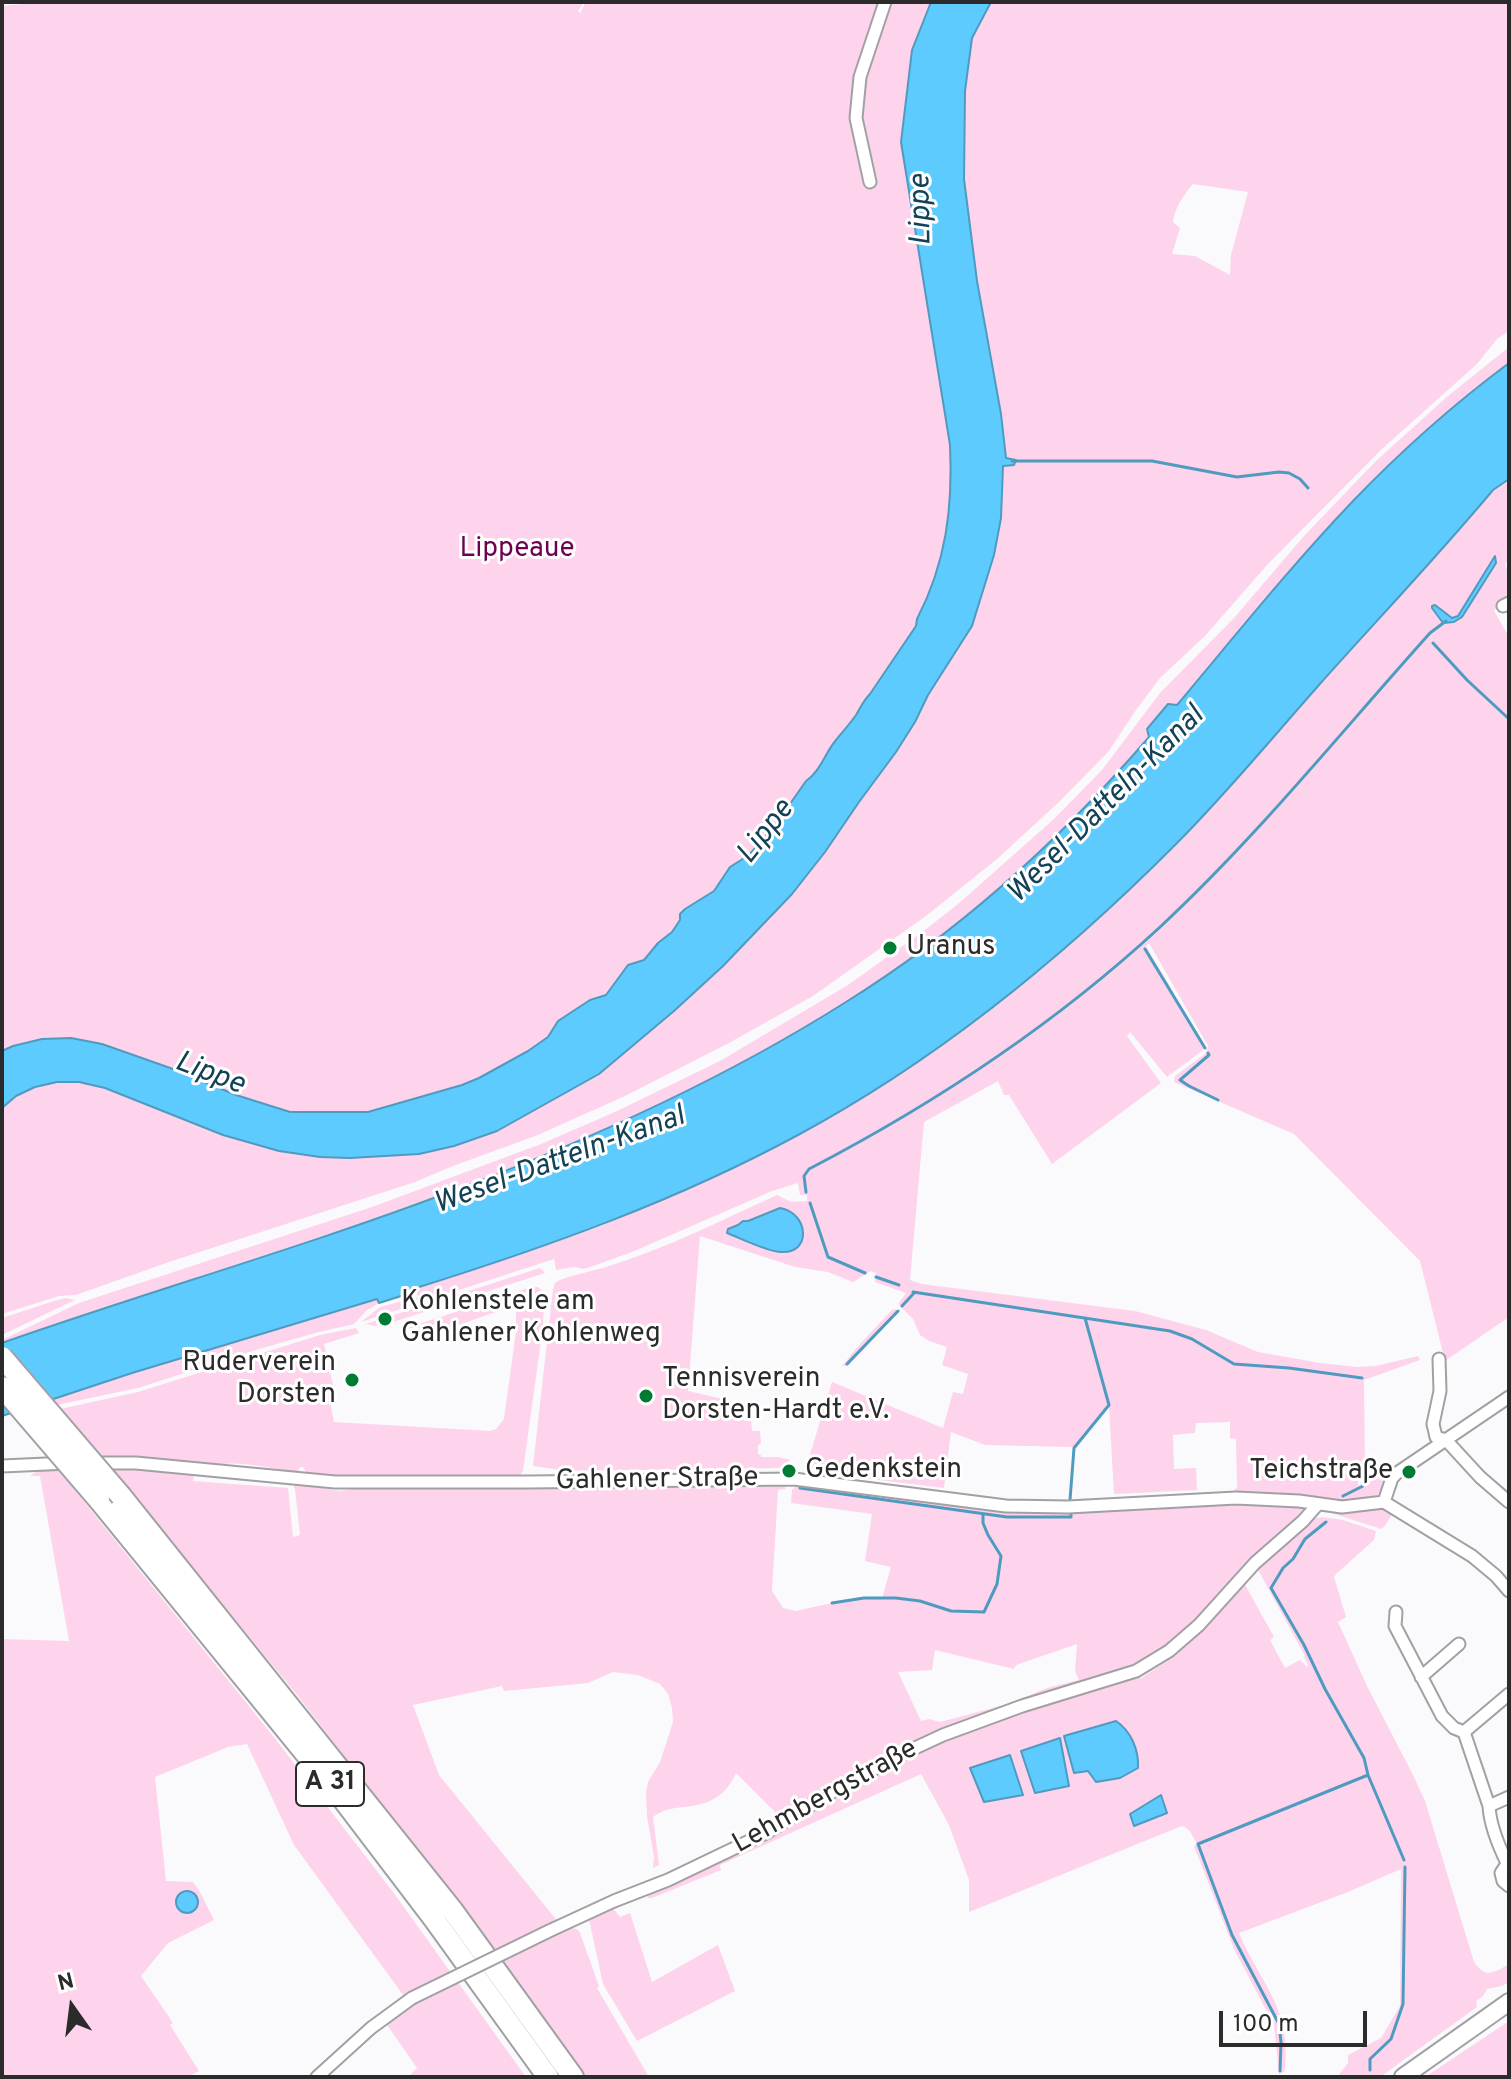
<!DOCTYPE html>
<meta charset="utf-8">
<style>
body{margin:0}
#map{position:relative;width:1511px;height:2079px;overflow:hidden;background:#fafafd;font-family:Overpass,sans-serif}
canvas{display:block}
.frame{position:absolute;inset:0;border:4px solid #2b2b2c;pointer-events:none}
.north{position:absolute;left:32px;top:1967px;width:80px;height:80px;-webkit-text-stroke:6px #fff;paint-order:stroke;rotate:346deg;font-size:22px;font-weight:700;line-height:32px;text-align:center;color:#2b2b2c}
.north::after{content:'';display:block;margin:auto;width:28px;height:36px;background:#2b2b2c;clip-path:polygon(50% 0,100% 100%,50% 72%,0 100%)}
.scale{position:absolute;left:1219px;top:2011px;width:148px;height:36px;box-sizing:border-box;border:4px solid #2b2b2c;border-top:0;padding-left:10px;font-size:24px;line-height:28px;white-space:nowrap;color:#2b2b2c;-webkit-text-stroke:6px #fff;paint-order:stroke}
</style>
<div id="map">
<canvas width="1511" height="2079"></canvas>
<div class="frame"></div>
<div class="north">N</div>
<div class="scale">100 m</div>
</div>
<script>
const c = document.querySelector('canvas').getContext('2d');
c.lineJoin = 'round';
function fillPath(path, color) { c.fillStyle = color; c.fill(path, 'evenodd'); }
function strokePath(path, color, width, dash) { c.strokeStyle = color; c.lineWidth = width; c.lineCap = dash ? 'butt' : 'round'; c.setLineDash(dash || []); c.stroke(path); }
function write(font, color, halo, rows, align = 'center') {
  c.font = font + ' Overpass,sans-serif'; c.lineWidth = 6; c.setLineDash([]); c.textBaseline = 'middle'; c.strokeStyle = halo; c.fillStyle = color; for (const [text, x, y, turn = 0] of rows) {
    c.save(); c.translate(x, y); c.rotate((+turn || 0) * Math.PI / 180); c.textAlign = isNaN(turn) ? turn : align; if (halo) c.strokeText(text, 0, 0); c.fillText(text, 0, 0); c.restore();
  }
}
const green = new Path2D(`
 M47,2H584L578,11L580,13L586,2H1509V333L1507,332L1497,339L1477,364L1382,449L1267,565L1205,636L1160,678L1136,710L1109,751L1059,802L997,859L926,916L813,996L729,1043L625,1096L538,1135L453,1166L415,1182L169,1262L76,1295L59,1296L2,1314V6ZM1193,184L1248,192L1231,255L1230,275L1195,256L1172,254L1180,228L1173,222C1174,209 1185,193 1193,184Z
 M1509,347V363C1454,404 1401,451 1353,501C1291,566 1234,637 1177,705L1168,704L1147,729L1149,737C1062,838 960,931 847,1002C658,1121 447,1196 235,1265C158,1290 81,1318 3,1342L2,1340L79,1303L372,1207L541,1144L615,1112L720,1061L848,985L925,930L958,904L1054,819L1102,770L1160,693L1234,618L1304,536L1349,489L1377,460L1448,396Z
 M1509,479V557L1505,565L1509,573V597L1500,602L1494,611L1509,637V1317L1445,1361L1420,1261L1294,1134L1174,1082L1175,1076L1206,1053L1208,1046L1149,943L1146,946L1206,1048L1167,1077L1130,1032L1127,1036L1161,1083L1052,1164L1009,1095H1004L998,1081L924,1122L910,1280L922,1284L1135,1311L1206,1330L1258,1352L1320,1363L1357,1367L1376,1366L1418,1356L1420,1360L1364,1380L1365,1470L1358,1471V1486L1380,1473L1385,1481L1377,1497L1339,1502L1294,1495H1235V1489L1237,1488L1236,1439L1230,1438V1422L1196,1423L1195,1433L1173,1435L1174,1469L1196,1468L1197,1490L1114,1494L1109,1407L1073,1447L985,1445L951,1432L944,1488L805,1471L832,1382L943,1428L953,1392L963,1394L968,1374L942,1365L947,1347L929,1341L920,1335L913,1319L898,1304L906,1293L875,1282L876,1273L871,1271L853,1282L828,1272L795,1267L700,1236L688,1391L723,1399L720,1404L730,1413L739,1405L746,1408L740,1416L745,1421L751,1420L752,1431H760L761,1444L758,1445V1454L761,1455V1457H779L790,1460L780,1468L568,1471L533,1466L553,1289C554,1287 554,1285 555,1283C560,1277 599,1270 609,1266C667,1248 722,1220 777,1195L791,1202L807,1201V1195H800L798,1183L772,1191L632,1252L596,1265L584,1269L574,1267L556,1270L554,1259L361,1322L380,1307L418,1297L415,1288L517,1256L603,1225L744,1163L1040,971L1105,913L1178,842L1493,490ZM780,1208L796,1247C774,1258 748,1241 727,1232L728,1229L738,1225L741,1222L748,1221Z
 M540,1268L545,1273L393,1322L375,1326L366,1324Z
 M531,1287H538L544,1293L543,1326L523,1471L519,1477H367L308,1475L303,1467H300L297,1473C276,1469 232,1459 213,1466L102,1458L60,1409L138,1392L320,1335L356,1328L359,1333L324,1344L335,1394L329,1396L334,1422L490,1431L496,1429L504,1419L516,1332V1308L510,1307L453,1327L437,1330L407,1328Z
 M66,1298L75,1300L2,1335V1318L57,1300Z
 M378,1299L379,1303L366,1311L354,1324L315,1333L256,1350L138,1388L57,1405L53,1400L132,1373Z
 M895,1309L899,1312L848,1366H842L859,1345L892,1310Z
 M110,1467L194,1473L193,1481L288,1488L293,1537L300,1535L295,1489L294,1488L295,1483L339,1491L372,1486L783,1484L786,1489L778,1490L772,1591L783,1608L796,1611L841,1601L882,1598L891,1567L865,1561L872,1514L791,1503L792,1490L798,1484L974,1508L1016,1511L1243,1503L1301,1506L1305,1514L1175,1642L1136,1667L987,1716L761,1831L775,1812L736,1773C726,1796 709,1805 684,1807C672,1808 662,1810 653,1817L659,1865L653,1868L654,1857L647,1816L646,1792L648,1782L660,1762L673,1722L672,1708L668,1694L660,1684L638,1675L613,1672L588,1683L504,1691L502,1686L413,1705L439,1775L559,1923L495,1953L297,1695ZM1077,1644L1075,1671L1079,1680L1047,1688L1008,1704L940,1722L929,1719L921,1721L898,1672L932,1670L935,1650L1014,1669L1016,1665Z
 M57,1468L273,1736L393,1892L526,2077H408L417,2068L385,2022L394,2004H392L403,1995L294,1845L247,1744L228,1747L155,1777L166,1881L193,1882L200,1892L214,1920L168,1943L141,1976L173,2023L170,2025L199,2071L188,2077H2V1639L69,1641L40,1476H30L41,1469Z
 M1381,1507L1393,1513L1385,1526L1381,1529L1325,1511L1332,1509Z
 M1322,1517L1343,1520L1376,1531L1374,1540L1336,1574L1334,1577L1346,1617L1338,1622L1367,1686L1413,1775L1425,1801L1474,1962C1486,1979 1493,1973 1509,1964V1982L1502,1986L1487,1989L1483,1996L1476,2001L1477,2007L1380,2077H1337L1348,2063V2055L1381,2038L1400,2006L1401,1869L1348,1892L1239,1933C1260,1983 1291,2007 1285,2067L1284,2072L1279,2074L1274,2025L1234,1949L1194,1846L1197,1844C1193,1837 1190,1828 1182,1826L969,1912V1880L949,1825L921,1774L720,1865L721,1870L652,1898H648L647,1893L846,1787L946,1737L1137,1673L1140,1679L1173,1657L1243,1581L1274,1637L1270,1640L1285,1668L1300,1660L1307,1667L1308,1665L1304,1657L1305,1656L1256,1566L1312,1519Z
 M612,1907L620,1917L630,1913L652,1982L718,1945L735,1991L637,2041L603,1984L589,1919Z
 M571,1928L577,1929L580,1933L599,1986L597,1988L649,2077H586L500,1959L552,1934L553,1935Z
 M1509,2021V2077H1425Z`);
const water = new Path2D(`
 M931,2H991L972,38L965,91L964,179L977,281L1001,414L1006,458L1016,460L1014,465L1003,466L1001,518L994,555L972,626L928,695L915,722L896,752L859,802L825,852L792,894L723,966L674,1011L599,1074L497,1131L454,1146L419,1154L350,1158L320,1157L279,1151L223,1135L105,1088L79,1082H57L35,1087L16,1096L2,1108V1051L13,1046L42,1039L71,1038L102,1044L176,1070L236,1095L290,1112H368L462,1085L479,1078L528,1051L548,1037L558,1021L590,1000L606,995L628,965L644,960L658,943L672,932L680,920V914L685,909L714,891L730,867L749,855L776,824L806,781C820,772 825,753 836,740C842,732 850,724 856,715C861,707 863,701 870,694L916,626L917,619C946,563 953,508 950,445L901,142L912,50Z
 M1509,363V479L1493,490C1437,557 1377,620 1319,685C1272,738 1227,793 1177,843C1064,957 939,1059 798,1135C676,1201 547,1247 416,1288L417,1291L379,1303L377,1299L132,1373L2,1416V1343C150,1291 301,1248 447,1193C586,1142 721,1081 846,1002C960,931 1062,838 1149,737L1147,729L1168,704L1177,705C1235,636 1291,566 1353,501C1401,451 1454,404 1509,363Z
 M1495,556L1496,563L1462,617L1454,622L1443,623L1432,608V606L1435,605L1452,618L1458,616Z
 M780,1208C809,1213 812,1254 781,1252C768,1252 740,1238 727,1233L728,1229L738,1225L743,1221H748Z
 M1116,1721C1131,1731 1139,1750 1138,1768L1120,1778L1096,1782L1088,1771L1074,1773L1064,1736Z
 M1060,1738L1069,1786L1035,1793L1021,1751Z
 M1010,1755L1023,1795L984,1802L970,1768Z
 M1161,1795L1167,1813L1134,1826L1130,1814Z
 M176 1902a11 11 0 1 1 22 0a11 11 0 1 1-22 0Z`);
const stream = new Path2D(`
 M1012,461H1152L1237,477L1279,472L1289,473L1300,479L1308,488
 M1433,643L1467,680L1509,719
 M1145,949L1205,1048
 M1208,1053L1209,1055L1180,1080L1189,1086L1218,1100
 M806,1192L804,1176L809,1169C934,1104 1055,1024 1159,928C1257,837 1341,732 1430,633L1446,621
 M810,1203L828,1257L865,1273
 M876,1277L899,1285
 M913,1292L1170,1331L1192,1339L1234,1364L1289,1368L1362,1378
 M902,1306L915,1292
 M847,1364L898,1311
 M800,1488L1007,1517H1071V1515
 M1343,1496L1363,1486
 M1070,1500L1074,1448L1109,1405L1085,1318
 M1326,1522L1305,1539L1293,1559L1283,1568L1271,1588L1304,1645L1325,1689L1364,1758L1368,1775L1404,1860
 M832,1603L864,1598H896L920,1601L951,1611L984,1612L997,1584L1001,1556L988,1535L983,1523V1514
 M1370,2070V2059L1391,2039L1403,2004L1405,1867
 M1280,2071L1281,2042L1279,2024L1232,1935L1198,1844L1368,1775`);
const street = new Path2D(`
 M870,182L856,118L860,77L885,2
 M1503,606L1509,603
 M1439,1359L1440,1391L1433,1424L1436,1437L1446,1440L1480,1477L1509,1502
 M95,1463H136L335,1482H528L794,1479L1006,1506L1068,1507L1236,1498L1299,1501L1342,1507L1384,1502L1472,1556L1496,1576L1509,1591
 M2,1466L69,1463
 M1384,1502L1392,1478L1397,1473L1509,1397
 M1396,1612L1395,1626L1442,1716L1454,1728L1464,1732
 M1421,1677L1459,1644
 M1489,1806L1509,1797
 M1509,1864L1505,1867L1501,1873L1503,1881L1509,1886
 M1508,1865C1499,1847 1490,1826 1489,1806L1464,1732L1509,1694
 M549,1931L614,1901L668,1880L768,1832L832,1792L902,1754L943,1735L1022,1706L1136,1671L1169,1651L1199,1625L1255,1563L1303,1521L1318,1504
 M317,2077L371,2028L412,1998`);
const secondary = new Path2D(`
 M1403,2077L1509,2002`);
const highway = new Path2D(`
 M121,1496L453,1911L573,2077
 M99,1500L345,1802L434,1919L548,2077`);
const streetBridge = new Path2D(`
 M412,1998L549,1931`);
const highwayBridge = new Path2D(`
 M2,1357L121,1496
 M2,1387L99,1500`);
const markers = [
 [890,948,8,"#007b33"],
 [385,1319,8,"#007b33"],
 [352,1380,8,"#007b33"],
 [646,1396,8,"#007b33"],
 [789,1471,8,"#007b33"],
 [1409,1472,8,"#007b33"]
];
const shields = [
 [330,1784,68]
];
const shieldNames = [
 ["A 31",330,1784]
];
const parkNames = [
 ["Lippeaue",517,550]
];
const poiNames = [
 ["Uranus",906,948],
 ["Kohlenstele am",401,1303],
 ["Gahlener Kohlenweg",401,1335],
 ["Ruderverein",336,1364,"right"],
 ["Dorsten",336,1396,"right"],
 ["Tennisverein",662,1380],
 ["Dorsten-Hardt e.V.",662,1412],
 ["Gedenkstein",805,1471],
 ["Teichstraße",1393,1472,"right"]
];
const streetNames = [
 ["Gahlener Straße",657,1481,-1],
 ["Lehmbergstraße",826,1798,-29]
];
const waterNames = [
 ["Lippe",923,210,-91],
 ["Wesel-Datteln-Kanal",1107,806,-45],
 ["Lippe",767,833,-52],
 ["Lippe",209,1075,21],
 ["Wesel-Datteln-Kanal",560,1162,-20]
];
fillPath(green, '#fed3ec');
fillPath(water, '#5ecbff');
strokePath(water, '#4f9bc0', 2);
strokePath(stream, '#4f9bc0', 3);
strokePath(street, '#a1a1a4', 15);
strokePath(secondary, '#a1a1a4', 20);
strokePath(highway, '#a1a1a4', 24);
strokePath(street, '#fff', 11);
strokePath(secondary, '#fff', 16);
strokePath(highway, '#fff', 20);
strokePath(streetBridge, '#a1a1a4', 15, []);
strokePath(highwayBridge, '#a1a1a4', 24, []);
strokePath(streetBridge, '#fff', 11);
strokePath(highwayBridge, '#fff', 20);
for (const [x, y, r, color] of markers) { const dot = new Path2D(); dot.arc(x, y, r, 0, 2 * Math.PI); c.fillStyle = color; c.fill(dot); strokePath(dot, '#fff', 3); }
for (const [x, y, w] of shields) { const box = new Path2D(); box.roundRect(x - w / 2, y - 22, w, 44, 6); c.fillStyle = '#fff'; c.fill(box); strokePath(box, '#2b2b2c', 2); }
write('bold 26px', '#2b2b2c', null, shieldNames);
write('28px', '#6d0051', '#fff', parkNames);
write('28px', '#2b2b2c', '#fff', poiNames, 'left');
write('28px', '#2b2b2c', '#fff', streetNames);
write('italic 30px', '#134257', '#fff', waterNames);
</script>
